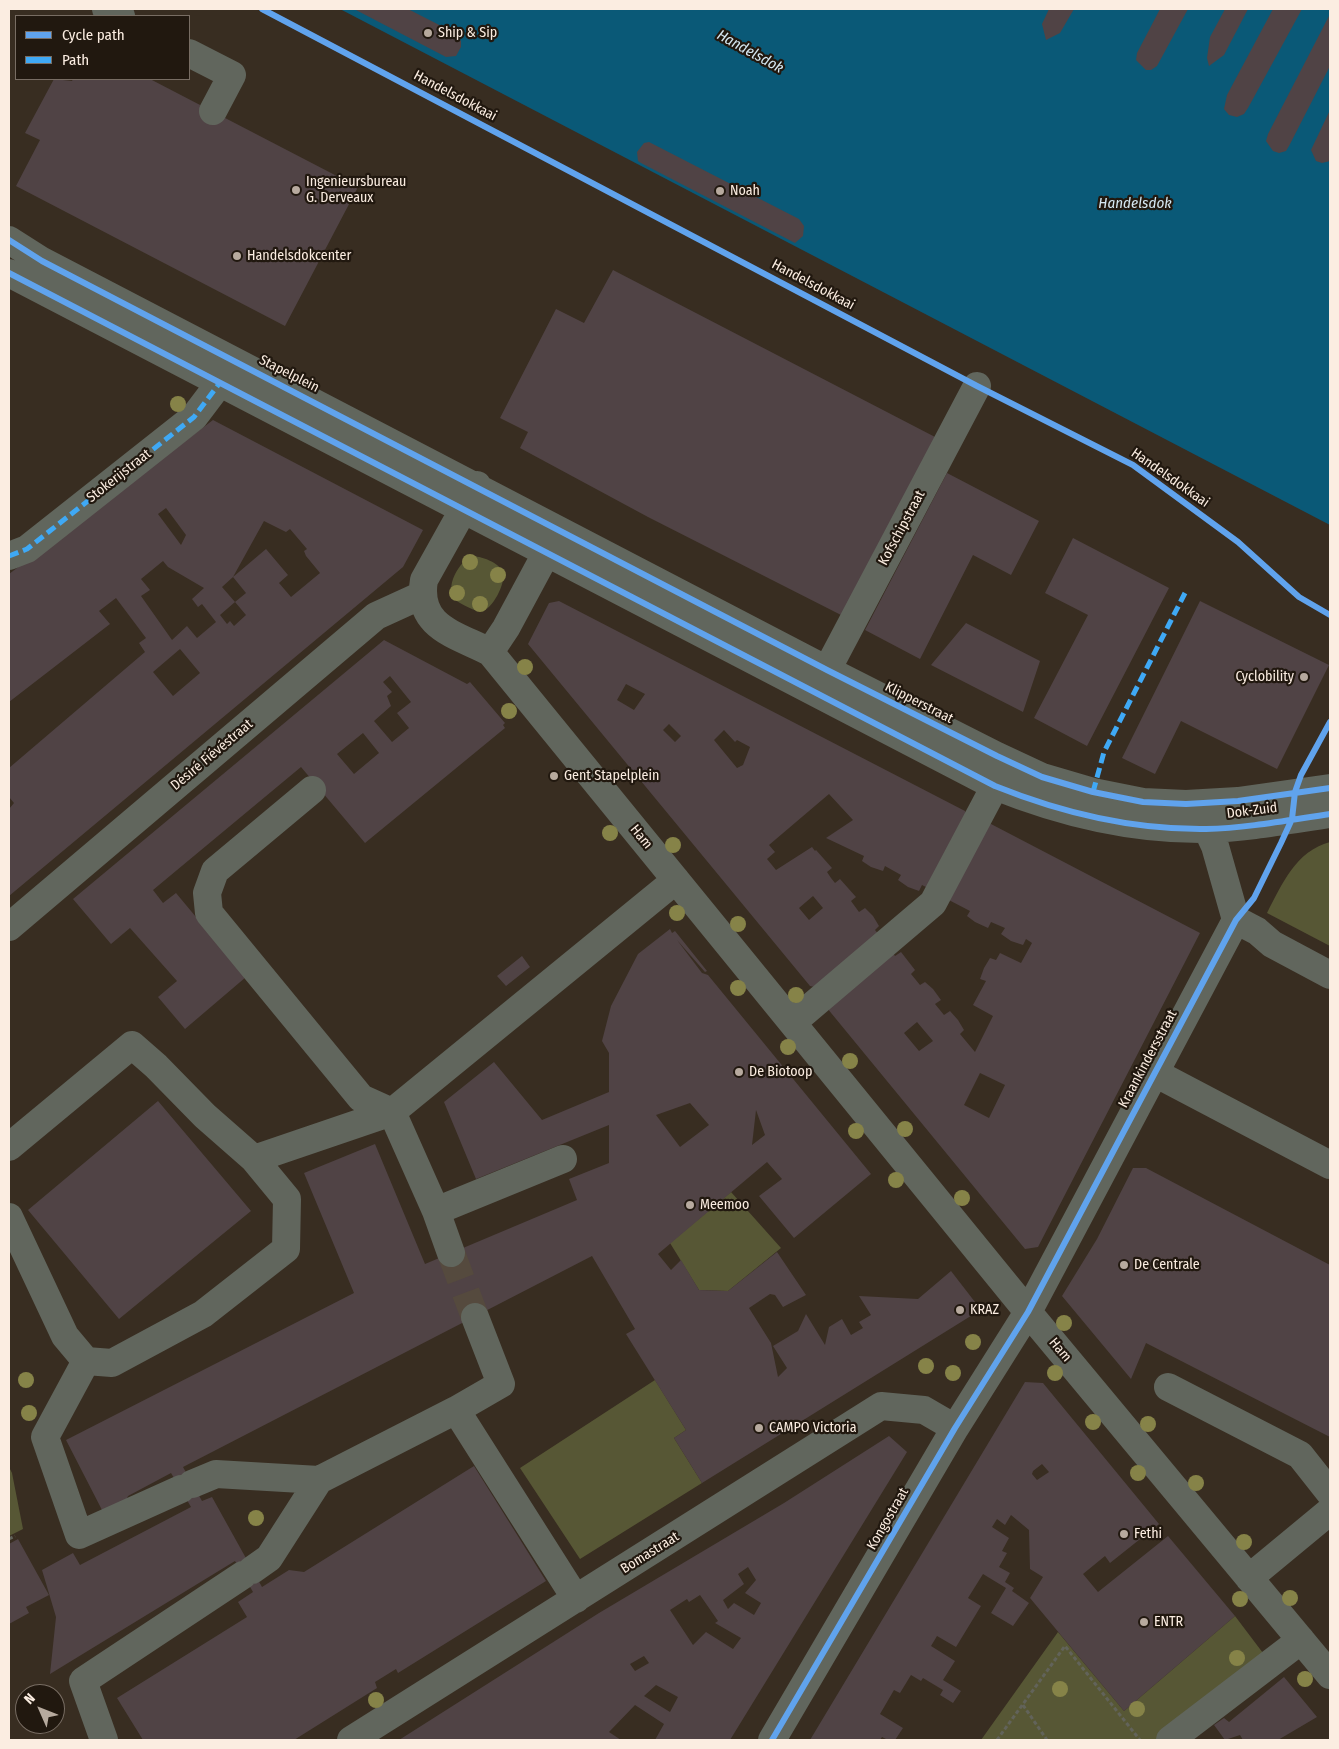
<!DOCTYPE html>
<meta charset="utf-8">
<style>
body{margin:0}
#map{position:relative;width:1339px;height:1749px;overflow:hidden;background:#382d21;font-family:"Fira Sans Condensed",sans-serif}
canvas{display:block}
.frame{position:absolute;inset:0;border:10px solid #fbede1;pointer-events:none}
.legend{position:absolute;left:15px;top:15px;width:175px;height:65px;box-sizing:border-box;background:#21180f;border:1px solid #786d63;margin:0;padding:6px 9px;list-style:none;font-size:15px;color:#fbede1}
.legend li{display:flex;align-items:center;gap:10px;height:25px}
.legend b{width:25px;border:1px solid #786d63}
.north{position:absolute;left:15px;top:1684px;width:50px;height:50px;box-sizing:border-box;background:#21180f;border:1px solid #786d63;border-radius:50%;rotate:314deg;font-size:14px;font-weight:700;line-height:20px;text-align:center;color:#fbede1}
.north::after{content:'';display:block;margin:auto;width:18px;height:22px;background:#b7aa9e;clip-path:polygon(50% 0,100% 100%,50% 72%,0 100%)}
</style>
<div id="map">
<canvas width="1339" height="1749"></canvas>
<div class="frame"></div>
<ul class="legend">
<li><b style="height:6px;background:#60a3ed"></b>Cycle path</li>
<li><b style="height:6px;background:#3fa9f5"></b>Path</li>
</ul>
<div class="north">N</div>
</div>
<script>
const c = document.querySelector('canvas').getContext('2d');
c.lineJoin = 'round';
function fillPath(path, color) { c.fillStyle = color; c.fill(path, 'evenodd'); }
function strokePath(path, color, width, dash) { c.strokeStyle = color; c.lineWidth = width; c.lineCap = dash ? 'butt' : 'round'; c.setLineDash(dash || []); c.stroke(path); }
function write(font, color, halo, rows, align = 'center') {
  c.font = font + ' "Fira Sans Condensed",sans-serif'; c.lineWidth = 4.5; c.setLineDash([]); c.textBaseline = 'middle'; c.strokeStyle = halo; c.fillStyle = color; for (const [text, x, y, turn = 0] of rows) {
    c.save(); c.translate(x, y); c.rotate((+turn || 0) * Math.PI / 180); c.textAlign = isNaN(turn) ? turn : align; if (halo) c.strokeText(text, 0, 0); c.fillText(text, 0, 0); c.restore();
  }
}
const green = new Path2D(`
 M471,556C480,556 500,562 503,573C506,583 492,610 482,611C475,612 466,606 460,603C441,593 457,564 471,556Z
 M1330,842V946L1267,913C1282,884 1296,851 1330,842Z
 M731,1192L781,1248L728,1291L699,1290L670,1243Z
 M655,1380L686,1430L674,1438L702,1483L580,1559L520,1468Z
 M9,1467L12,1473L23,1529L9,1536Z
 M1235,1616L1266,1657L1158,1740H981L1058,1632L1124,1711Z`);
const water = new Path2D(`
 M340,9H1330V525Z`);
const building = new Path2D(`
 M354,9H408L453,32L461,41V47L456,56L446,57Z
 M1049,9H1074L1060,33L1046,40L1042,24Z
 M1160,9H1188L1157,66L1151,70H1146L1136,60L1137,53Z
 M1225,9H1248L1224,55L1209,66L1207,58L1210,37Z
 M1273,9H1302L1248,108L1244,114L1237,117L1229,115L1224,109L1227,95Z
 M1330,14V66L1289,146L1286,151L1279,153L1273,151L1266,141L1268,134Z
 M54,79L72,81L73,79H150L358,187L285,326L16,186L40,140L25,133Z
 M1330,110V161L1322,163L1316,161L1311,150Z
 M649,142L799,219L804,226L803,236L795,243L641,163L638,161L637,152L644,143Z
 M613,270L937,438L843,616L648,517L520,448L528,432L500,418L556,309L584,323Z
 M213,420L423,530L403,567L9,896V809L14,803L9,797V768L145,652L139,643L146,638L116,598L99,611L110,624L9,702V574ZM166,508L186,535L181,545L158,514ZM264,521L286,532L290,529L307,549L304,551L306,556L320,573L291,597L279,583L288,575L266,549L233,577L246,593L235,602L246,615L234,626L230,621L227,624L220,615L235,602L222,587L233,577ZM163,561L168,567L204,588L192,599L198,607L202,604L216,622L197,638L187,626L172,640L141,596L150,590L141,579ZM180,649L200,673L173,696L153,672Z
 M947,473L1039,521L1011,575L973,555L920,659L865,630Z
 M1073,538L1169,588L1087,746L1034,718L1088,615L1045,593Z
 M559,601L965,811L968,819L932,890L922,885L919,891L908,887L898,880L901,875L885,866L883,871L871,867L862,861L864,856L826,838L853,820L829,794L769,845L775,852L767,859L776,870L812,847L815,851L816,850L832,868L827,872L831,878L835,883L840,879L856,897L851,901L859,912L865,908L873,916L879,926L875,930L880,936L819,988L810,986L528,644L549,603ZM626,684L645,694L634,710L617,700ZM669,724L681,736L675,742L663,730ZM724,730L735,742L737,740L750,747L743,765L737,768L714,740ZM813,896L823,908L809,920L799,908Z
 M1200,601L1329,665L1277,769L1181,721L1155,774L1122,758Z
 M966,623L1040,661L1023,712L931,665Z
 M384,640L467,684L470,682L505,723L503,725L505,728L365,843L301,767L153,890L163,903L176,893L246,977L185,1029L158,997L177,981L130,928L111,944L73,899ZM390,676L411,702L397,713L409,728L392,742L374,721L391,706L387,696L392,692L383,682ZM363,733L379,753L354,774L337,754Z
 M991,824L1200,933L1038,1247L1025,1249L827,1008L890,949L895,956L901,952L915,970L911,974L920,985L925,982L933,989L941,1000L935,1004L944,1015L950,1011L958,1020L964,1030L960,1034L975,1052L993,1016L973,1005L986,981L980,979L984,968L990,958L996,960L1000,953L1021,963L1032,943L1026,939L1023,945L1011,941L1001,934L1005,928L991,922L988,928L975,922L967,916L970,911L945,898L982,827ZM917,1022L933,1041L919,1051L904,1033ZM980,1073L1005,1085L989,1118L964,1105Z
 M670,929L672,933L675,931L707,971L705,972L677,940L702,973L708,975L871,1174L794,1238L759,1196L782,1179L767,1162L658,1254L671,1270L681,1260L699,1290L728,1291L777,1252L806,1295L783,1307L775,1295L770,1294L749,1308L771,1343L778,1377L787,1368L773,1346L798,1331L806,1314L825,1345L829,1327L842,1319L851,1335L863,1328L859,1322L871,1315L859,1296L918,1299L951,1271L975,1302L974,1314L702,1483L674,1438L686,1430L626,1334L635,1329L592,1256L183,1467L202,1501L212,1497L262,1587L289,1570L304,1572L474,1466L546,1581L398,1673L396,1669L375,1682L377,1688L294,1740H143L117,1698L247,1617L238,1602L253,1592L235,1561L50,1674L56,1617L42,1570L73,1553L80,1565L191,1507L171,1473L128,1496L124,1505L112,1511L102,1510L66,1440L354,1293L304,1173L375,1144L425,1264L577,1200L569,1179L609,1163V1125L476,1179L444,1102L494,1062L542,1120L609,1092V1053L602,1041L611,1006L638,954ZM690,1103L709,1125L680,1147L656,1115ZM756,1110L765,1135L752,1145Z
 M522,956L530,967L506,986L497,976Z
 M158,1101L251,1211L119,1319L28,1210Z
 M1133,1168H1146L1330,1265V1437L1146,1343L1131,1379L1062,1296L1097,1239Z
 M1025,1382L1043,1383L1159,1524L1110,1563L1105,1556L1083,1574L1098,1592L1168,1536L1235,1616L1124,1711L1030,1598L1043,1577L1030,1569L1029,1530L1011,1515L1005,1525L997,1519L992,1527L1009,1538L1002,1551L1007,1553L999,1567L1010,1573L1005,1582L1014,1588L1012,1591L1029,1603L1013,1626L991,1613L1006,1588L983,1574L968,1598L981,1606L956,1647L937,1636L931,1646L955,1661L943,1680L961,1691L953,1703L940,1695L943,1690L923,1678L921,1681L911,1675L900,1693L894,1690L880,1714L903,1728L895,1740H888L882,1737L880,1740H810ZM1042,1464L1049,1472L1037,1480L1032,1474L1033,1471Z
 M889,1436L907,1452L730,1740H655L664,1724L635,1705L609,1732L621,1740H399L599,1613L784,1503ZM748,1567L756,1580L745,1593L761,1603L754,1615L734,1603L728,1609L723,1600L744,1584L738,1574ZM700,1595L718,1621L715,1623L741,1638L733,1649L706,1632L693,1645L670,1610L687,1599L689,1602ZM644,1656L649,1663L635,1671L630,1664ZM656,1685L678,1697L670,1712L644,1696Z
 M18,1539L49,1595L26,1607L29,1613L9,1624V1544Z
 M1284,1677L1317,1717L1278,1740H1243L1240,1735L1225,1740L1214,1725L1224,1718L1229,1722Z`);
const minorTunnel = new Path2D(`
 M451,1253L475,1317`);
const path = new Path2D(`
 M9,1539L15,1536
 M1023,1705L1047,1740
 M997,1740L1065,1646L1140,1740`);
const minor = new Path2D(`
 M106,9L121,16
 M189,53L232,75L213,111
 M9,240L42,261L827,670L997,756L1042,777L1093,792L1143,802L1186,804L1238,801L1330,788
 M9,273L995,786C1062,813 1132,830 1206,829C1247,828 1289,820 1330,814
 M477,485L424,580C416,627 455,634 490,652L1028,1312L1330,1675
 M9,556L27,549L194,417L219,384
 M490,652L506,628L555,537
 M827,670L977,386
 M312,790L215,871L207,893L209,913L361,1098L392,1112L436,1211L563,1159
 M1236,920L1257,931L1272,944L1330,975
 M9,927L376,616L422,595
 M793,1022L933,903L995,786
 M1155,1073L1330,1165
 M9,1147L132,1045L156,1066L205,1116L254,1159L287,1199L286,1249L203,1314L112,1363L86,1361L65,1336L9,1217
 M254,1159L392,1112L676,880
 M436,1211L451,1253
 M86,1361L45,1437L79,1535L181,1489
 M1168,1387L1300,1455L1330,1493
 M456,1410L576,1599
 M192,1484L216,1474L319,1480L456,1410L501,1384L475,1317
 M252,1570L269,1558L319,1480
 M1249,1578L1330,1511
 M104,1740L83,1681L243,1575
 M351,1740L881,1406L924,1410L955,1428
 M772,1740L955,1428L1028,1312L1236,920L1215,846L1207,829L1205,812
 M1170,1740L1301,1640`);
const quiet = new Path2D(`
 M9,556L27,549L194,417L219,384
 M1093,792L1104,752L1185,593`);
const cycleway = new Path2D(`
 M262,9L977,386L1133,465L1238,542L1299,597L1330,615
 M9,240L42,261L827,670L997,756L1042,777L1093,792L1143,802L1186,804L1238,801L1330,788
 M9,273L995,786C1062,813 1132,830 1206,829C1247,828 1289,820 1330,814
 M772,1740L955,1428L1028,1312L1236,920L1254,898L1281,843L1292,819L1295,792L1301,775L1330,722`);
const trees = [
 [178,404],
 [470,562],
 [498,575],
 [457,593],
 [480,604],
 [525,667],
 [509,711],
 [610,833],
 [673,845],
 [677,913],
 [738,924],
 [738,988],
 [796,995],
 [788,1047],
 [850,1061],
 [905,1129],
 [856,1131],
 [896,1180],
 [962,1198],
 [1064,1323],
 [973,1342],
 [926,1366],
 [953,1373],
 [1055,1373],
 [26,1380],
 [29,1413],
 [1093,1422],
 [1148,1424],
 [1138,1473],
 [1196,1483],
 [256,1518],
 [1244,1542],
 [1290,1598],
 [1240,1599],
 [1237,1658],
 [1305,1679],
 [1060,1689],
 [376,1700],
 [1137,1709]
];
const markers = [
 [428,33,5,"#b7aa9e"],
 [296,190,5,"#b7aa9e"],
 [720,191,5,"#b7aa9e"],
 [237,256,5,"#b7aa9e"],
 [1304,677,5,"#b7aa9e"],
 [554,776,5,"#b7aa9e"],
 [739,1072,5,"#b7aa9e"],
 [690,1205,5,"#b7aa9e"],
 [1124,1265,5,"#b7aa9e"],
 [960,1310,5,"#b7aa9e"],
 [759,1428,5,"#b7aa9e"],
 [1124,1534,5,"#b7aa9e"],
 [1144,1622,5,"#b7aa9e"]
];
const poiNames = [
 ["Ship & Sip",438,33],
 ["Ingenieursbureau",306,182],
 ["G. Derveaux",306,198],
 ["Noah",730,191],
 ["Handelsdokcenter",247,256],
 ["Cyclobility",1294,677,"right"],
 ["Gent Stapelplein",564,776],
 ["De Biotoop",749,1072],
 ["Meemoo",700,1205],
 ["De Centrale",1134,1265],
 ["KRAZ",970,1310],
 ["CAMPO Victoria",769,1428],
 ["Fethi",1134,1534],
 ["ENTR",1154,1622]
];
const streetNames = [
 ["Handelsdokkaai",455,96,28],
 ["Handelsdokkaai",813,285,28],
 ["Stapelplein",289,374,27],
 ["Stokerijstraat",119,476,-38],
 ["Handelsdokkaai",1170,478,35],
 ["Kofschipstraat",902,528,-62],
 ["Klipperstraat",919,703,27],
 ["Désiré Fiévéstraat",212,755,-40],
 ["Dok-Zuid",1252,811,-7],
 ["Ham",641,837,51],
 ["Kraankindersstraat",1148,1059,-62],
 ["Ham",1060,1350,50],
 ["Kongostraat",888,1519,-60],
 ["Bomastraat",650,1553,-32]
];
const waterNames = [
 ["Handelsdok",750,52,29],
 ["Handelsdok",1135,204]
];
fillPath(green, '#575735');
fillPath(water, '#0a5977');
fillPath(building, '#504345');
strokePath(minorTunnel, '#554a3e', 28, [28, 14]);
strokePath(path, '#62635a', 3, [4, 2.5]);
strokePath(minor, '#61665d', 28);
strokePath(quiet, '#3fa9f5', 5, [10, 5]);
strokePath(cycleway, '#60a3ed', 6);
c.fillStyle = '#868348';
for (const [x, y] of trees) { c.beginPath(); c.arc(x, y, 8, 0, 2 * Math.PI); c.fill(); }
for (const [x, y, r, color] of markers) { const dot = new Path2D(); dot.arc(x, y, r, 0, 2 * Math.PI); c.fillStyle = color; c.fill(dot); strokePath(dot, '#21180f', 2); }
write('14px', '#fbede1', '#21180f', poiNames, 'left');
write('14px', '#fbede1', '#21180f', streetNames);
write('italic 15px', '#d5e8f2', '#21180f', waterNames);
</script>
